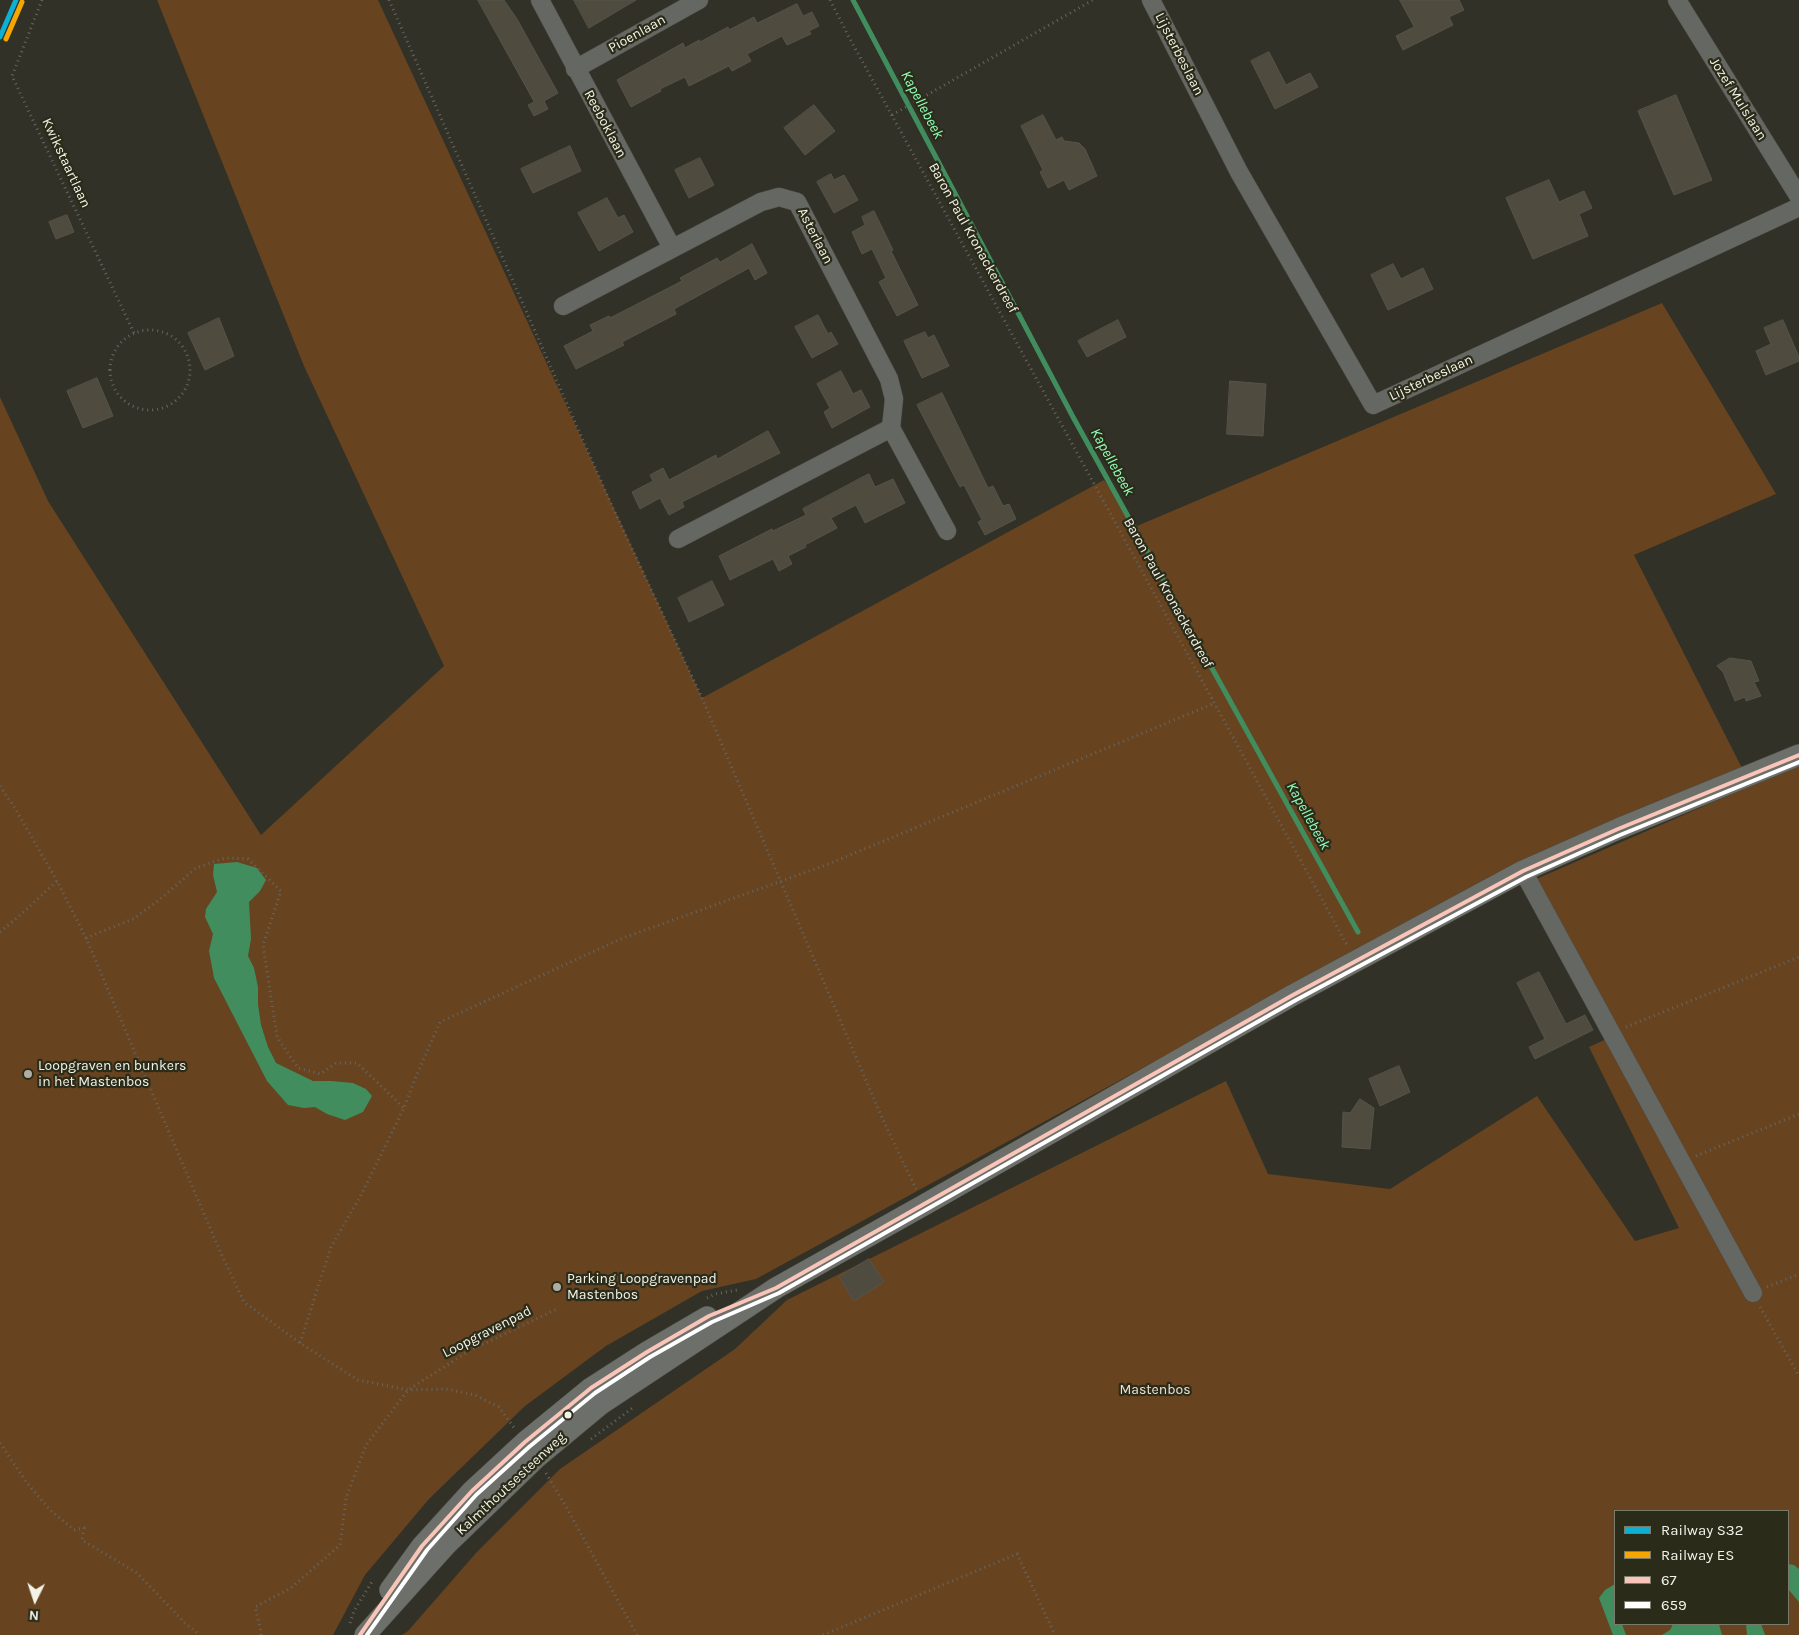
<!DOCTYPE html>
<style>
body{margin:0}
#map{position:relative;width:1799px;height:1635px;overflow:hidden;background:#313127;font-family:Karla,sans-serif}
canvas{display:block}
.legend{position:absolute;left:1614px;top:1510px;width:175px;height:115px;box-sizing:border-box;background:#2b2b1a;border:1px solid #7b7b6c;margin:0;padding:6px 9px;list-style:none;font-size:15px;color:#f2f2e7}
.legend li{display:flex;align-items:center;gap:10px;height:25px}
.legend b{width:25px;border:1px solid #7b7b6c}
.north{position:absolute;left:10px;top:1575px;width:50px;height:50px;-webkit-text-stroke:4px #2b2b1a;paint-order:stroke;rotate:184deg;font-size:14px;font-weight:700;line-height:20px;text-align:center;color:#f2f2e7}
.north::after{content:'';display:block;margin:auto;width:18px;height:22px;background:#f2f2e7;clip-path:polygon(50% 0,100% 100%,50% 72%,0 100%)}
</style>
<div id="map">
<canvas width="1799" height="1635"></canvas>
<ul class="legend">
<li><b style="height:6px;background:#0dafd3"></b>Railway S32</li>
<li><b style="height:6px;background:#f7a600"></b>Railway ES</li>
<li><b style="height:6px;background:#f9c5b8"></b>67</li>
<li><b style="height:6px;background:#fff"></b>659</li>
</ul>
<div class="north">N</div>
</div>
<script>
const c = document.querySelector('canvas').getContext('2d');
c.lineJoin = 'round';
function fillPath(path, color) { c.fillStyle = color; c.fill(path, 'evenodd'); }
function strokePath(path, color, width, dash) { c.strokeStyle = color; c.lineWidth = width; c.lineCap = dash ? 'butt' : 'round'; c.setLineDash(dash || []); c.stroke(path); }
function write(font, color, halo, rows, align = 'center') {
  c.font = font + ' Karla,sans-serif'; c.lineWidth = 4.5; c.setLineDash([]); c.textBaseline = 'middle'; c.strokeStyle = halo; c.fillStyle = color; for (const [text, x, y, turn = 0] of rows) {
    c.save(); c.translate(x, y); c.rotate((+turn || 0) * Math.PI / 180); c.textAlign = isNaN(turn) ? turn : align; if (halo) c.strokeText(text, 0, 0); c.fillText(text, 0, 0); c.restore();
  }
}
const green = new Path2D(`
 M157,0H378L702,698L1104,480L1137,526L1662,303L1776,494L1634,555L1744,772L1333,964L756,1279L702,1291L606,1346L525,1406L429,1499L365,1575L333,1635H0V397L48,501L261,835L444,666L304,366Z
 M1799,765V1635H402L408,1631L476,1553L560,1469L735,1349L787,1300L1226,1081L1268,1174L1390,1189L1537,1096L1635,1241L1679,1228L1589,1047L1620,1033L1536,879ZM1615,1511H1788V1624H1615Z`);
const water = new Path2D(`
 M237,862L257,868L266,880L260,891L249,902L251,939L248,956L254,968L258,987V1004L261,1025L268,1047L276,1063L313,1081H331L353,1083L366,1089L372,1096L363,1112L345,1120L327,1114L315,1107L304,1108L288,1105L267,1081L214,978L209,951L213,934L205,917L206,909L217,892L213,875L214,864Z
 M1788,1564L1794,1565L1799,1569V1602L1788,1589Z
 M1615,1584V1624H1622L1626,1635H1613L1599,1598L1605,1590Z
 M1673,1624H1719L1722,1635H1662L1670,1630Z
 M1746,1624H1761L1765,1635H1747Z`);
const stream = new Path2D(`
 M853,0L1073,417L1358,932`);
const building = new Path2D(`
 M478,0H504L517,19L558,93L544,101L548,109L534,116L528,105L534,102Z
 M574,0H636L589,28Z
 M1400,0H1459L1464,10L1449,17L1453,25L1403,50L1396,36L1414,27Z
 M797,4L803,16L812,12L819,26L809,31L811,34L787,45L782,36L747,54L751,61L732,71L729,66L689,86L685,77L660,89L661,91L631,107L617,80L683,43L685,48L699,40L700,42L728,27L729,30L754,17L757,23Z
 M1269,52L1286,85L1310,73L1318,87L1275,109L1251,61Z
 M1676,95L1712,180L1674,195L1638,111Z
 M814,105L835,131L805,155L784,128Z
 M1043,115L1056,140L1062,137L1064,141L1079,143L1085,149L1097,176L1069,190L1064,180L1048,188L1040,172L1043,170L1021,126Z
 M570,146L581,171L533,193L521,169Z
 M700,158L714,185L689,198L675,170Z
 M831,174L834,180L844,175L858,200L834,213L817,182Z
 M1549,180L1559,202L1584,191L1592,208L1579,214L1588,236L1533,259L1506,198Z
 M607,198L618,218L624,215L633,232L599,251L578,213Z
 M874,211L893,250L891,251L918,305L897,316L879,282L886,278L872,249L862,254L852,232L865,225L862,217Z
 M67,215L74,232L56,239L49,222Z
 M752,244L767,273L755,280L749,268L674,309L676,314L622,342L624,345L576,369L564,346L593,331L590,325L609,316L610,318L682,281L680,278L717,258L720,262Z
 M1393,264L1401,279L1423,268L1433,289L1388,310L1371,275Z
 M818,315L828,334L831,332L838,344L812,358L795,327Z
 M219,318L234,356L205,370L188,333Z
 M1118,320L1126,337L1087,357L1078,341Z
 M1783,320L1799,357V361L1766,375L1756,351L1771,344L1764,328Z
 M925,332L928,338L934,335L949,366L922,378L904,341Z
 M841,371L853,394L861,390L870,407L832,428L824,412L830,408L817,384Z
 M97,378L113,416L83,428L67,391Z
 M1230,381L1266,384L1263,436L1227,434Z
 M942,393L988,488L993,486L1003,506L1009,504L1016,519L985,535L978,522L982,520L964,485L960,487L917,405Z
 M768,431L780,453L682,502L684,507L669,515L660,498L640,509L632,492L653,481L650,475L663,468L669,480L716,455L717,459Z
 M869,474L875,487L893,479L905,503L865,523L856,505L831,518L837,528L805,545L806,547L788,556L792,564L779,571L773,559L730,580L719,556L772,529L773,531L806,515L803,509Z
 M712,581L724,605L689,622L678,598Z
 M1730,658L1751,661L1759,681L1754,682L1761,696L1746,701L1745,697L1735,701L1723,672L1717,666Z
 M1539,972L1566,1024L1585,1015L1593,1030L1535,1059L1529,1047L1545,1039L1517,983Z
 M1399,1066L1410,1092L1380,1106L1369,1079Z
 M1360,1099L1374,1108L1370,1149L1342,1147L1343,1112L1350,1113Z
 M869,1259L884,1282L854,1301L839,1277Z`);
const path = new Path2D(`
 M42,0L12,76L134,333
 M389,0L612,506L702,698L883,1120L916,1189
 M830,0L850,39L1347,945
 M892,115L1093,0
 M110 370a40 40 0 1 1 80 0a40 40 0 1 1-80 0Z
 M0,786L16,810L57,881
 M0,932L26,910L57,881L86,938L219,1249L244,1302L300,1343L358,1380L408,1390L446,1389L475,1395L499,1407L515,1429
 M86,938L133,919L158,901L196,868L225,858L248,859L281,891L263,945L277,1037L298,1068L320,1074L336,1063H357L404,1108
 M1626,1027L1799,957
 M1696,1156L1799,1114
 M1767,1287L1799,1274
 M707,1298L715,1294L737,1290
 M1760,1307L1799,1376
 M300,1343L331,1247L361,1195L404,1108L415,1079L440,1022L623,938L826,865L1215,703
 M591,1439L634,1407
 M0,1443L27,1483L50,1510L74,1530L84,1528L82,1540L137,1573L186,1624L200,1635
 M546,1473L565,1505L637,1635
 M350,1623L354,1611L373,1580
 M261,1635V1631L255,1607L291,1588L340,1545L346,1498L366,1445L408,1390L469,1351L559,1308
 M823,1635L1017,1554L1055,1635`);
const minor = new Path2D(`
 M540,0L672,248
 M1151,0L1239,172L1373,405L1799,207
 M1677,0L1799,197
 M575,69L699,0
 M563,306L761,202L779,197L797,202L889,379L894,399L891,428L678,539
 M891,428L947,531
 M1523,871L1753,1293`);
const major = new Path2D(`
 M390,1590L422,1546L472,1491L525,1442L591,1388L647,1352L707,1317
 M365,1635L447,1544L536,1458L601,1404L776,1288L924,1205L1293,995L1523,871L1618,829L1799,755`);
const bus1 = new Path2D(`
 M360,1635L422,1546L472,1491L525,1442L591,1388L647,1352L709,1316L776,1288L1293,995L1523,871L1618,829L1799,755`);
const bus2 = new Path2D(`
 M367,1635L427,1550L476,1495L529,1447L595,1393L650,1357L712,1322L779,1293L1296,1000L1526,877L1620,835L1799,762`);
const rail1 = new Path2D(`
 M0,37L16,0`);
const rail2 = new Path2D(`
 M6,39L22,2`);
const markers = [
 [28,1074,5,"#aeaea4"],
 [557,1287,5,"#aeaea4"],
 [568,1415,4.5,"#f2f2e7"]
];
const streetNames = [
 ["Pioenlaan",637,34,-29],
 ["Lijsterbeslaan",1179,54,63],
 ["Jozef Mulslaan",1738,99,58],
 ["Reeboklaan",605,124,62],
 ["Kwikstaartlaan",66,163,65],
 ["Asterlaan",815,236,63],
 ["Baron Paul Kronackerdreef",973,238,61],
 ["Lijsterbeslaan",1431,378,-25],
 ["Baron Paul Kronackerdreef",1168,593,61],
 ["Loopgravenpad",487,1332,-27],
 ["Kalmthoutsesteenweg",511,1484,-43]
];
const poiNames = [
 ["Loopgraven en bunkers",38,1066],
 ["in het Mastenbos",38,1082],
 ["Parking Loopgravenpad",567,1279],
 ["Mastenbos",567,1295]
];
const parkNames = [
 ["Mastenbos",1155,1390]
];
const waterNames = [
 ["Kapellebeek",922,105,62],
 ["Kapellebeek",1112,462,61],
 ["Kapellebeek",1308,816,61]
];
fillPath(green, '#674320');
fillPath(water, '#418d5e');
strokePath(stream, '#418d5e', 5);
fillPath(building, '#4f4c3f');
strokePath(building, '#55534b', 1);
strokePath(minor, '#4f4f47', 19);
strokePath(major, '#4f4f47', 22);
strokePath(path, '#666762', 3, [1, 4]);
strokePath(minor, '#656762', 18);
strokePath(major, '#6d6f6a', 21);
strokePath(bus1, '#f9c5b8', 4);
strokePath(bus2, '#fff', 4);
strokePath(rail1, '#0dafd3', 5);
strokePath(rail2, '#f7a600', 5);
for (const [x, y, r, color] of markers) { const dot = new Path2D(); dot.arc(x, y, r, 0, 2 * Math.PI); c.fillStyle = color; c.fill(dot); strokePath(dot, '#2b2b1a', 2); }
write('14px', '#f2f2e7', '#2b2b1a', streetNames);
write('14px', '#f2f2e7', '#2b2b1a', poiNames, 'left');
write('14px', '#f2dfd1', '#2b2b1a', parkNames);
write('italic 15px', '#90ffb8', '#2b2b1a', waterNames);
</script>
